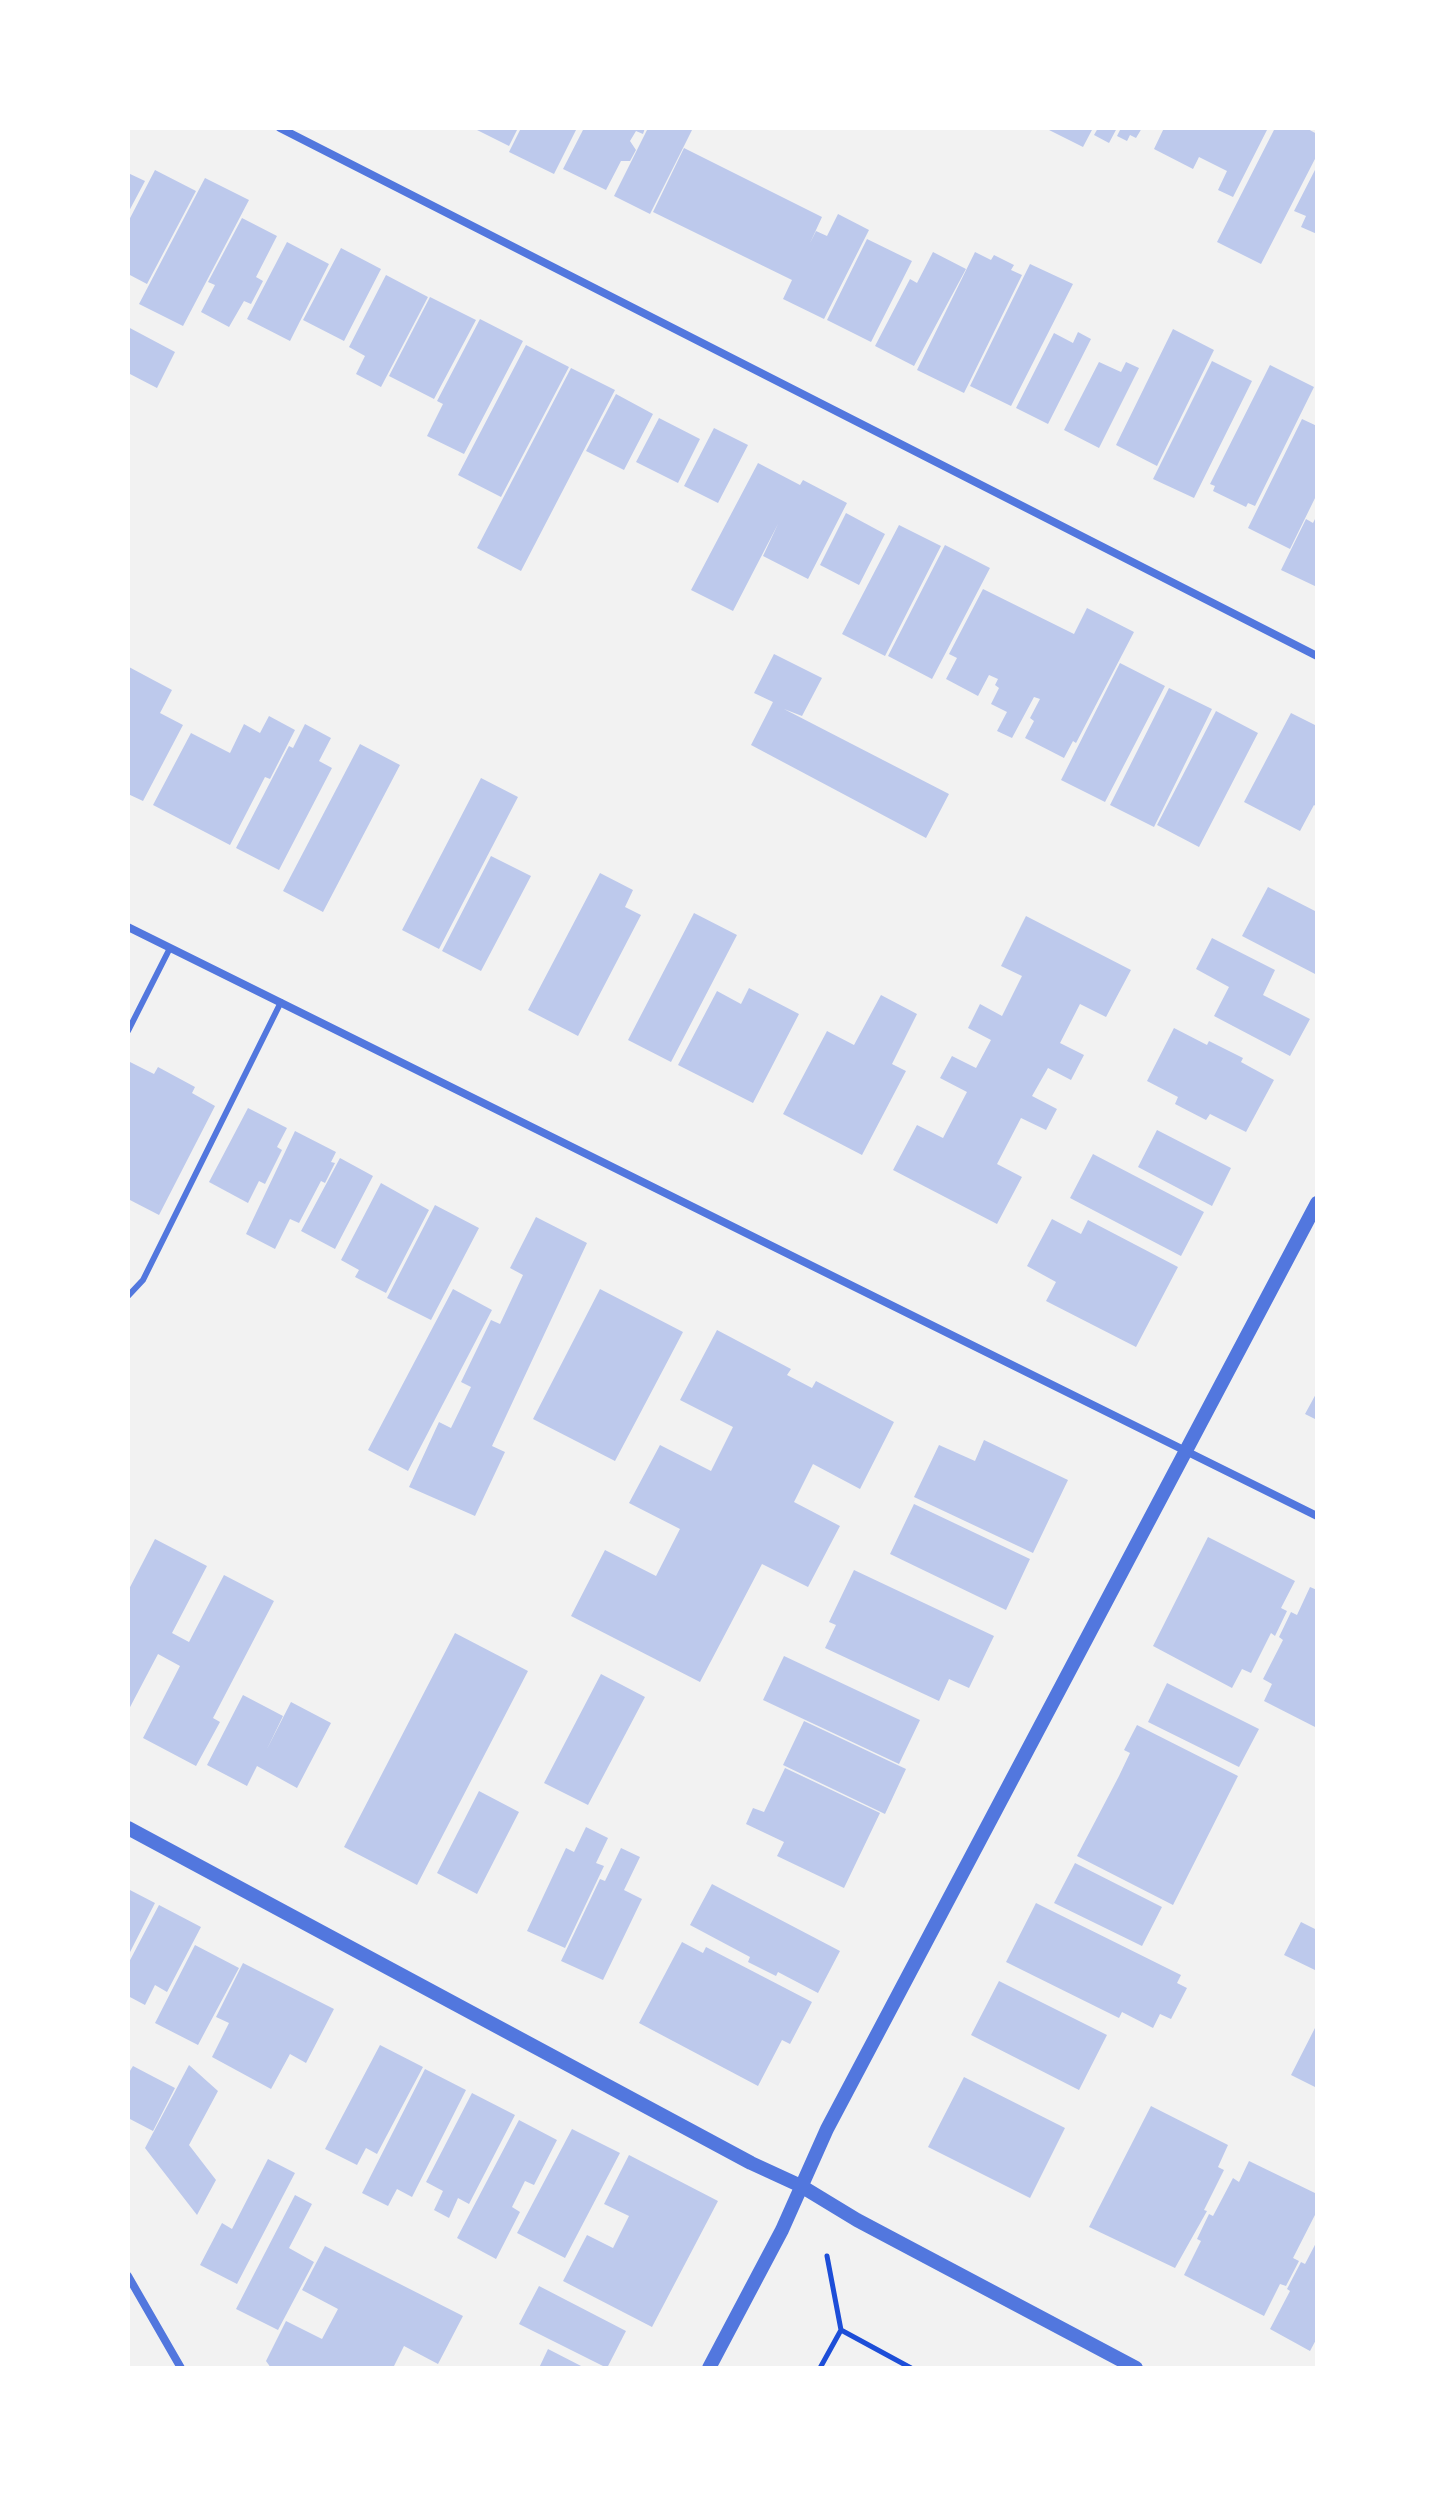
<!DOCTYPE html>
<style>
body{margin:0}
#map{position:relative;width:1445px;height:2496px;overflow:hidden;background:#f2f2f2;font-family:Figtree,sans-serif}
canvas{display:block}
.frame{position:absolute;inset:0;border:130px solid #fff;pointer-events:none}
</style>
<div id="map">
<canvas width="1445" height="2496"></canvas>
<div class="frame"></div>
</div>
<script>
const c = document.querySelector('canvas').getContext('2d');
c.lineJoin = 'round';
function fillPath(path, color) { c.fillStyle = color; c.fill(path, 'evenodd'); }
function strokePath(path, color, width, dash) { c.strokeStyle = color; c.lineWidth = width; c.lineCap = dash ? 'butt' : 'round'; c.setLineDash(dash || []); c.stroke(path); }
const building = new Path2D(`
 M473,128H518L509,146Z
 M521,128H577L554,174L509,152Z
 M584,128H645L643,134L636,131L630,141L636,150L630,161H621L606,190L563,169Z
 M648,128H693L650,214L614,196Z
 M1045,128H1093L1083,147Z
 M1098,128H1117L1109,143L1094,135Z
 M1121,128H1142L1136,138L1130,135L1127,141L1117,136Z
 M1164,128H1268L1233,197L1218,190L1227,171L1199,157L1193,169L1154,149Z
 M1275,128H1306L1317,134V155L1261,264L1217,242Z
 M684,148L822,217L810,243L816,231L827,236L838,214L869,230L824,319L783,299L792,280L653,212Z
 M1317,166V234L1301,227L1306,216L1294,211Z
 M155,170L196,191L147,284L128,274V222Z
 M128,173L145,181L128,213Z
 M205,178L249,200L183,326L139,304Z
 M242,218L277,236L256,277L263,281L251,304L244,301L229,327L201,312L215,285L208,282Z
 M867,239L912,261L871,342L827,320Z
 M287,242L329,264L290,341L247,319Z
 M341,248L381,269L344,341L303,320Z
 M933,252L966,269L914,366L875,346L910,279L917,283Z
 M975,252L991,260L994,255L1014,265L1011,270L1022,275L964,393L917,370Z
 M1030,264L1073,284L1011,406L970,386Z
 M386,275L428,297L381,387L356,374L365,356L349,347Z
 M430,297L476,320L434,399L389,376Z
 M480,319L523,341L464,454L427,436L443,404L437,401Z
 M128,327L175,352L157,388L128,373Z
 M1173,329L1214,350L1157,466L1116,445Z
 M1078,332L1091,339L1048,424L1016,408L1054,333L1073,343Z
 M526,345L569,367L501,497L458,475Z
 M1212,361L1252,381L1194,498L1153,479Z
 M1099,362L1121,372L1126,362L1139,368L1099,448L1064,430Z
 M1270,365L1314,387L1255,506L1248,503L1246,507L1213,491L1215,486L1210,484Z
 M571,368L615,390L521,571L477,548Z
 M616,394L653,414L624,470L586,451Z
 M659,418L700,439L678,483L636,462Z
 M1302,419L1317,426V494L1290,549L1248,528Z
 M714,428L748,445L718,503L684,486Z
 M758,463L800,485L803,480L847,503L808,579L763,556L778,524L733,611L691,590Z
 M846,513L885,534L859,585L820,565Z
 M1317,515V587L1281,570L1306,519L1313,523Z
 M899,525L941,546L885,656L842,634Z
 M945,545L990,568L932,679L888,656Z
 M983,589L1074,634L1087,608L1134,632L1076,743L1073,741L1064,758L1025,738L1034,721L1030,718L1040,699L1034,697L1012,738L997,731L1007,712L991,704L999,688L995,685L998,679L989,675L978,696L946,679L957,658L949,654Z
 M774,654L822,678L802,716L784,709L949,794L926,838L751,745L773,702L754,693Z
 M1120,663L1165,686L1105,802L1061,780Z
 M129,667L172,690L160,713L183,725L143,801L128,794Z
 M1169,688L1212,709L1154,827L1110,805Z
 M1216,711L1258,733L1199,847L1157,825Z
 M1291,713L1317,726V807L1314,805L1300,831L1244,802Z
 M269,716L295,730L270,779L265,777L230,845L153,805L191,733L230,753L244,724L260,733Z
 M305,724L331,738L319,761L332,768L279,870L236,848L289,746L293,748Z
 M360,744L400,765L323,912L283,891Z
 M481,778L518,797L439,949L402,930Z
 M491,856L531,876L481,971L442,951Z
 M600,873L633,890L625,907L641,915L578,1036L528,1010Z
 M1268,887L1317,912V975L1242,936Z
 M694,913L737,935L671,1062L628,1040Z
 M1026,916L1131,970L1106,1017L1080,1004L1060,1043L1084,1055L1071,1080L1048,1068L1032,1096L1057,1109L1046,1130L1021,1118L997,1164L1022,1177L997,1224L893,1170L917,1125L943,1138L967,1092L940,1078L952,1056L976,1068L991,1040L968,1028L980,1004L1002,1016L1022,976L1001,966Z
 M1212,938L1275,970L1263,995L1310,1019L1290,1056L1214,1016L1229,987L1196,969Z
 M749,988L799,1014L753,1103L678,1065L717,991L741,1004Z
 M881,995L917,1014L892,1064L906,1071L862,1155L783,1114L827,1031L854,1045Z
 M1174,1028L1207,1045L1209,1041L1243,1058L1241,1062L1274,1080L1246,1132L1210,1114L1206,1120L1175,1104L1178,1097L1147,1081Z
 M130,1062L154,1074L158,1067L195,1087L192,1093L215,1106L159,1215L128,1199V1066Z
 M248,1108L287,1128L277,1147L282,1150L265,1184L259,1181L248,1203L209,1182Z
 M1157,1130L1231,1168L1212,1206L1138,1167Z
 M295,1131L336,1152L331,1162L335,1163L325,1183L321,1181L299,1223L290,1219L275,1249L246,1234Z
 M1093,1154L1204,1212L1181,1256L1070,1198Z
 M340,1158L373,1176L335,1249L301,1231Z
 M381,1183L429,1210L386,1293L355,1277L359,1270L341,1260Z
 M435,1205L479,1228L431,1320L387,1298Z
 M536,1217L587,1243L492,1446L505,1452L475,1516L409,1487L439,1422L451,1428L471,1387L461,1382L491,1320L500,1324L523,1275L510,1268Z
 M1052,1219L1081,1234L1088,1220L1178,1267L1136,1347L1046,1301L1056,1282L1027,1266Z
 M453,1289L492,1310L408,1471L368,1450Z
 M600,1289L683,1332L615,1461L533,1419Z
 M717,1330L791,1369L787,1375L812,1388L816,1381L894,1422L860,1489L813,1464L794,1502L840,1526L808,1587L762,1564L700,1682L571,1616L605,1550L656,1576L680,1529L629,1503L660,1445L711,1471L733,1427L680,1400Z
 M1317,1392V1420L1305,1414Z
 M984,1440L1068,1480L1033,1553L914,1497L939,1445L975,1461Z
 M914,1504L1030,1559L1006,1610L890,1554Z
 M1208,1537L1295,1581L1281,1608L1287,1611L1275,1636L1271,1633L1251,1673L1242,1669L1232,1688L1153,1646Z
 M155,1539L207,1566L172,1633L189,1642L224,1575L274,1601L213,1718L220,1722L196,1766L143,1738L180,1666L158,1654L128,1711V1591Z
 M854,1570L994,1636L969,1688L949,1679L939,1701L825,1648L836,1625L829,1622Z
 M1310,1587L1317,1590V1728L1264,1701L1272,1684L1263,1679L1283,1640L1279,1637L1291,1612L1297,1615Z
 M455,1633L528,1671L417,1885L344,1847Z
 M784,1656L920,1720L899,1764L763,1700Z
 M601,1674L645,1697L588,1805L544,1783Z
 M1167,1683L1259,1729L1239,1767L1148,1722Z
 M243,1695L283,1716L267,1749L291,1702L331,1723L297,1788L257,1766L247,1786L207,1765Z
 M804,1721L906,1769L885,1814L783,1765Z
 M1137,1725L1238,1776L1173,1905L1077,1856L1119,1776L1130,1753L1124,1750Z
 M785,1768L880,1813L844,1888L777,1856L784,1842L746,1824L753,1808L764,1812Z
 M479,1791L519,1812L477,1894L437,1873Z
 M586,1827L608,1838L596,1863L604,1866L565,1948L527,1931L566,1848L574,1852Z
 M621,1848L640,1857L624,1890L642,1899L603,1980L561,1961L600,1879L605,1881Z
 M1075,1863L1162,1907L1142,1946L1054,1903Z
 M712,1884L840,1951L818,1993L778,1972L776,1976L748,1962L750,1957L690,1925Z
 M128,1889L155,1903L128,1956Z
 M1036,1903L1181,1975L1177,1983L1187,1988L1171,2019L1160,2014L1153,2028L1122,2012L1119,2018L1006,1962Z
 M159,1905L201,1927L167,1992L155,1985L145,2005L128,1996V1964Z
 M1301,1922L1317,1930V1971L1284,1955Z
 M682,1942L703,1953L706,1947L812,2002L790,2044L782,2040L758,2086L639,2023Z
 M195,1945L239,1968L198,2045L155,2023Z
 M243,1963L334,2009L306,2063L290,2054L271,2089L212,2057L229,2023L216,2017Z
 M999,1981L1107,2035L1079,2090L971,2035Z
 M1317,2024V2088L1291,2075Z
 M380,2045L423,2067L377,2154L366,2148L357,2165L325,2149Z
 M189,2065L218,2091L189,2145L216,2180L197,2215L145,2148Z
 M133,2066L175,2088L153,2131L128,2118V2074Z
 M425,2069L466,2090L412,2197L397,2189L388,2206L362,2193Z
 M964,2077L1065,2128L1030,2198L928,2147Z
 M472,2093L515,2115L469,2204L458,2198L449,2218L434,2210L443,2191L426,2182Z
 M1151,2106L1228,2145L1218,2167L1224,2170L1204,2210L1207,2211L1175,2268L1089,2227Z
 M519,2120L557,2140L534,2185L525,2181L512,2207L520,2212L496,2259L457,2238Z
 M572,2129L620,2153L565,2258L517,2233Z
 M629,2155L718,2201L652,2327L563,2281L587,2235L613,2248L629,2216L604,2204Z
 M268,2159L295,2173L237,2284L200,2265L222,2223L232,2229Z
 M1249,2161L1317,2194V2211L1293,2258L1299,2261L1286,2286L1280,2284L1264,2316L1184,2275L1201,2241L1197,2239L1209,2214L1213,2216L1233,2178L1239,2182Z
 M295,2195L312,2204L289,2248L314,2262L278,2330L236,2309Z
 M1317,2241V2338L1310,2351L1270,2329L1290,2291L1287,2289L1301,2262L1305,2264Z
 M325,2246L463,2316L438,2364L404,2346L393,2368H271L266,2361L286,2321L322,2339L338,2309L302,2290Z
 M539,2286L626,2331L607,2368L519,2324Z
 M548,2349L585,2368H539Z`);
const path = new Path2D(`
 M827,2256L841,2330
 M820,2368L841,2330L911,2368`);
const service = new Path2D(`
 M128,1031L170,948
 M128,1296L143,1280L281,1002`);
const minor = new Path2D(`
 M280,128L1317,656
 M128,927L1317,1516
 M128,2276L181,2368`);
const tertiary = new Path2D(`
 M128,1828L751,2163L801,2186L857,2220L1136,2368
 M709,2368L782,2230L827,2129L1317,1203`);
fillPath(building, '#bdc9ec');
strokePath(path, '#1d4ed8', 5);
strokePath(service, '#5277de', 6);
strokePath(minor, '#5277de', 8);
strokePath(tertiary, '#5277de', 14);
</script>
